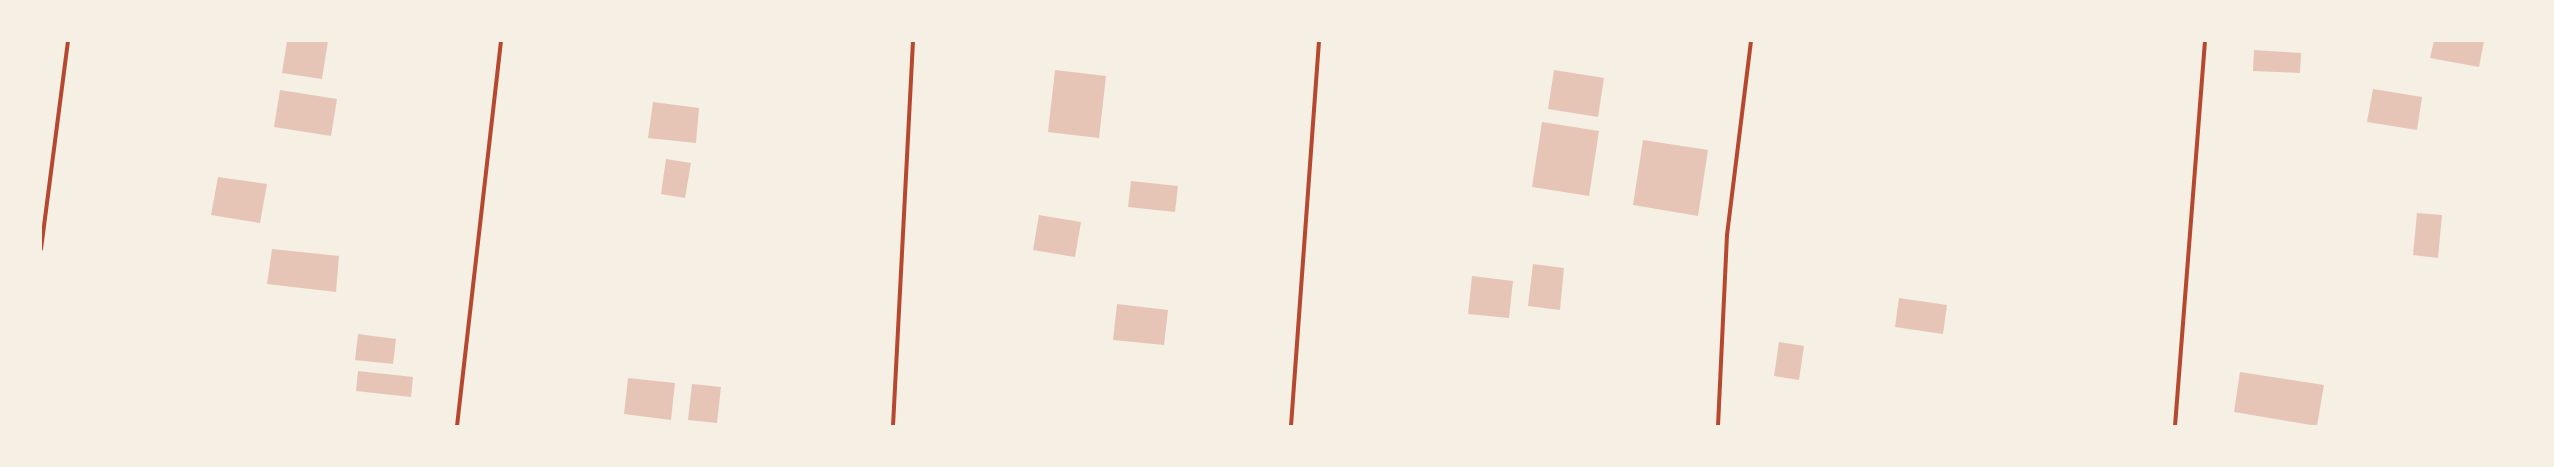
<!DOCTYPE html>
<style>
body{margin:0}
#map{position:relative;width:2554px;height:467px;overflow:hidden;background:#f6efe4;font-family:"Asap Condensed",sans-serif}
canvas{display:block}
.frame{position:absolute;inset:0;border:42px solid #f6efe4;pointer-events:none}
</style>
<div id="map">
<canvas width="2554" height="467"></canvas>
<div class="frame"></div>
</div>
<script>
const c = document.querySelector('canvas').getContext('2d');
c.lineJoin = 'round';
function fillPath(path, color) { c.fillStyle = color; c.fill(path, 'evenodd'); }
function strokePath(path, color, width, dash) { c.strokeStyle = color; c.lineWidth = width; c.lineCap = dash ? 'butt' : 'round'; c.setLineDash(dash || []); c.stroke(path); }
const building = new Path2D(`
 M287,41H328L322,79L282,73Z
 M2434,41H2484L2479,67L2430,58Z
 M2254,50L2301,53L2300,73L2253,71Z
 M1055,70L1106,76L1099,138L1048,132Z
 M1554,70L1604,78L1598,117L1548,109Z
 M2373,89L2422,97L2417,130L2367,122Z
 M280,90L337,99L331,136L274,127Z
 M653,102L699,108L696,143L648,138Z
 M1542,122L1599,131L1589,196L1532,187Z
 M1643,140L1708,150L1698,216L1633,205Z
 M666,159L691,163L685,198L661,194Z
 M218,177L267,184L260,223L211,215Z
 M1131,181L1178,186L1175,212L1128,207Z
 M2417,213L2442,215L2438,258L2413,255Z
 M1039,215L1081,222L1075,257L1033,250Z
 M272,249L339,256L336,292L267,284Z
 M1533,264L1564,268L1560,310L1528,306Z
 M1472,276L1513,281L1509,318L1468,314Z
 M1899,298L1947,305L1943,334L1895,327Z
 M1117,304L1168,310L1164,345L1113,340Z
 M358,334L396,339L393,364L355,360Z
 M1779,342L1804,346L1799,380L1774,376Z
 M358,371L413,377L411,397L356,391Z
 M2240,372L2324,385L2317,426L2234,412Z
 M628,378L675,383L671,420L624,414Z
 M692,384L721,387L717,423L688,420Z`);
const minor = new Path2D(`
 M41,249L68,41
 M457,426L501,41
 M893,426L913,41
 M1291,426L1319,41
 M1718,426L1727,235L1751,41
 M2175,426L2205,41`);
fillPath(building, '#e6c5b7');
strokePath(minor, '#b5482f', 4);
</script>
